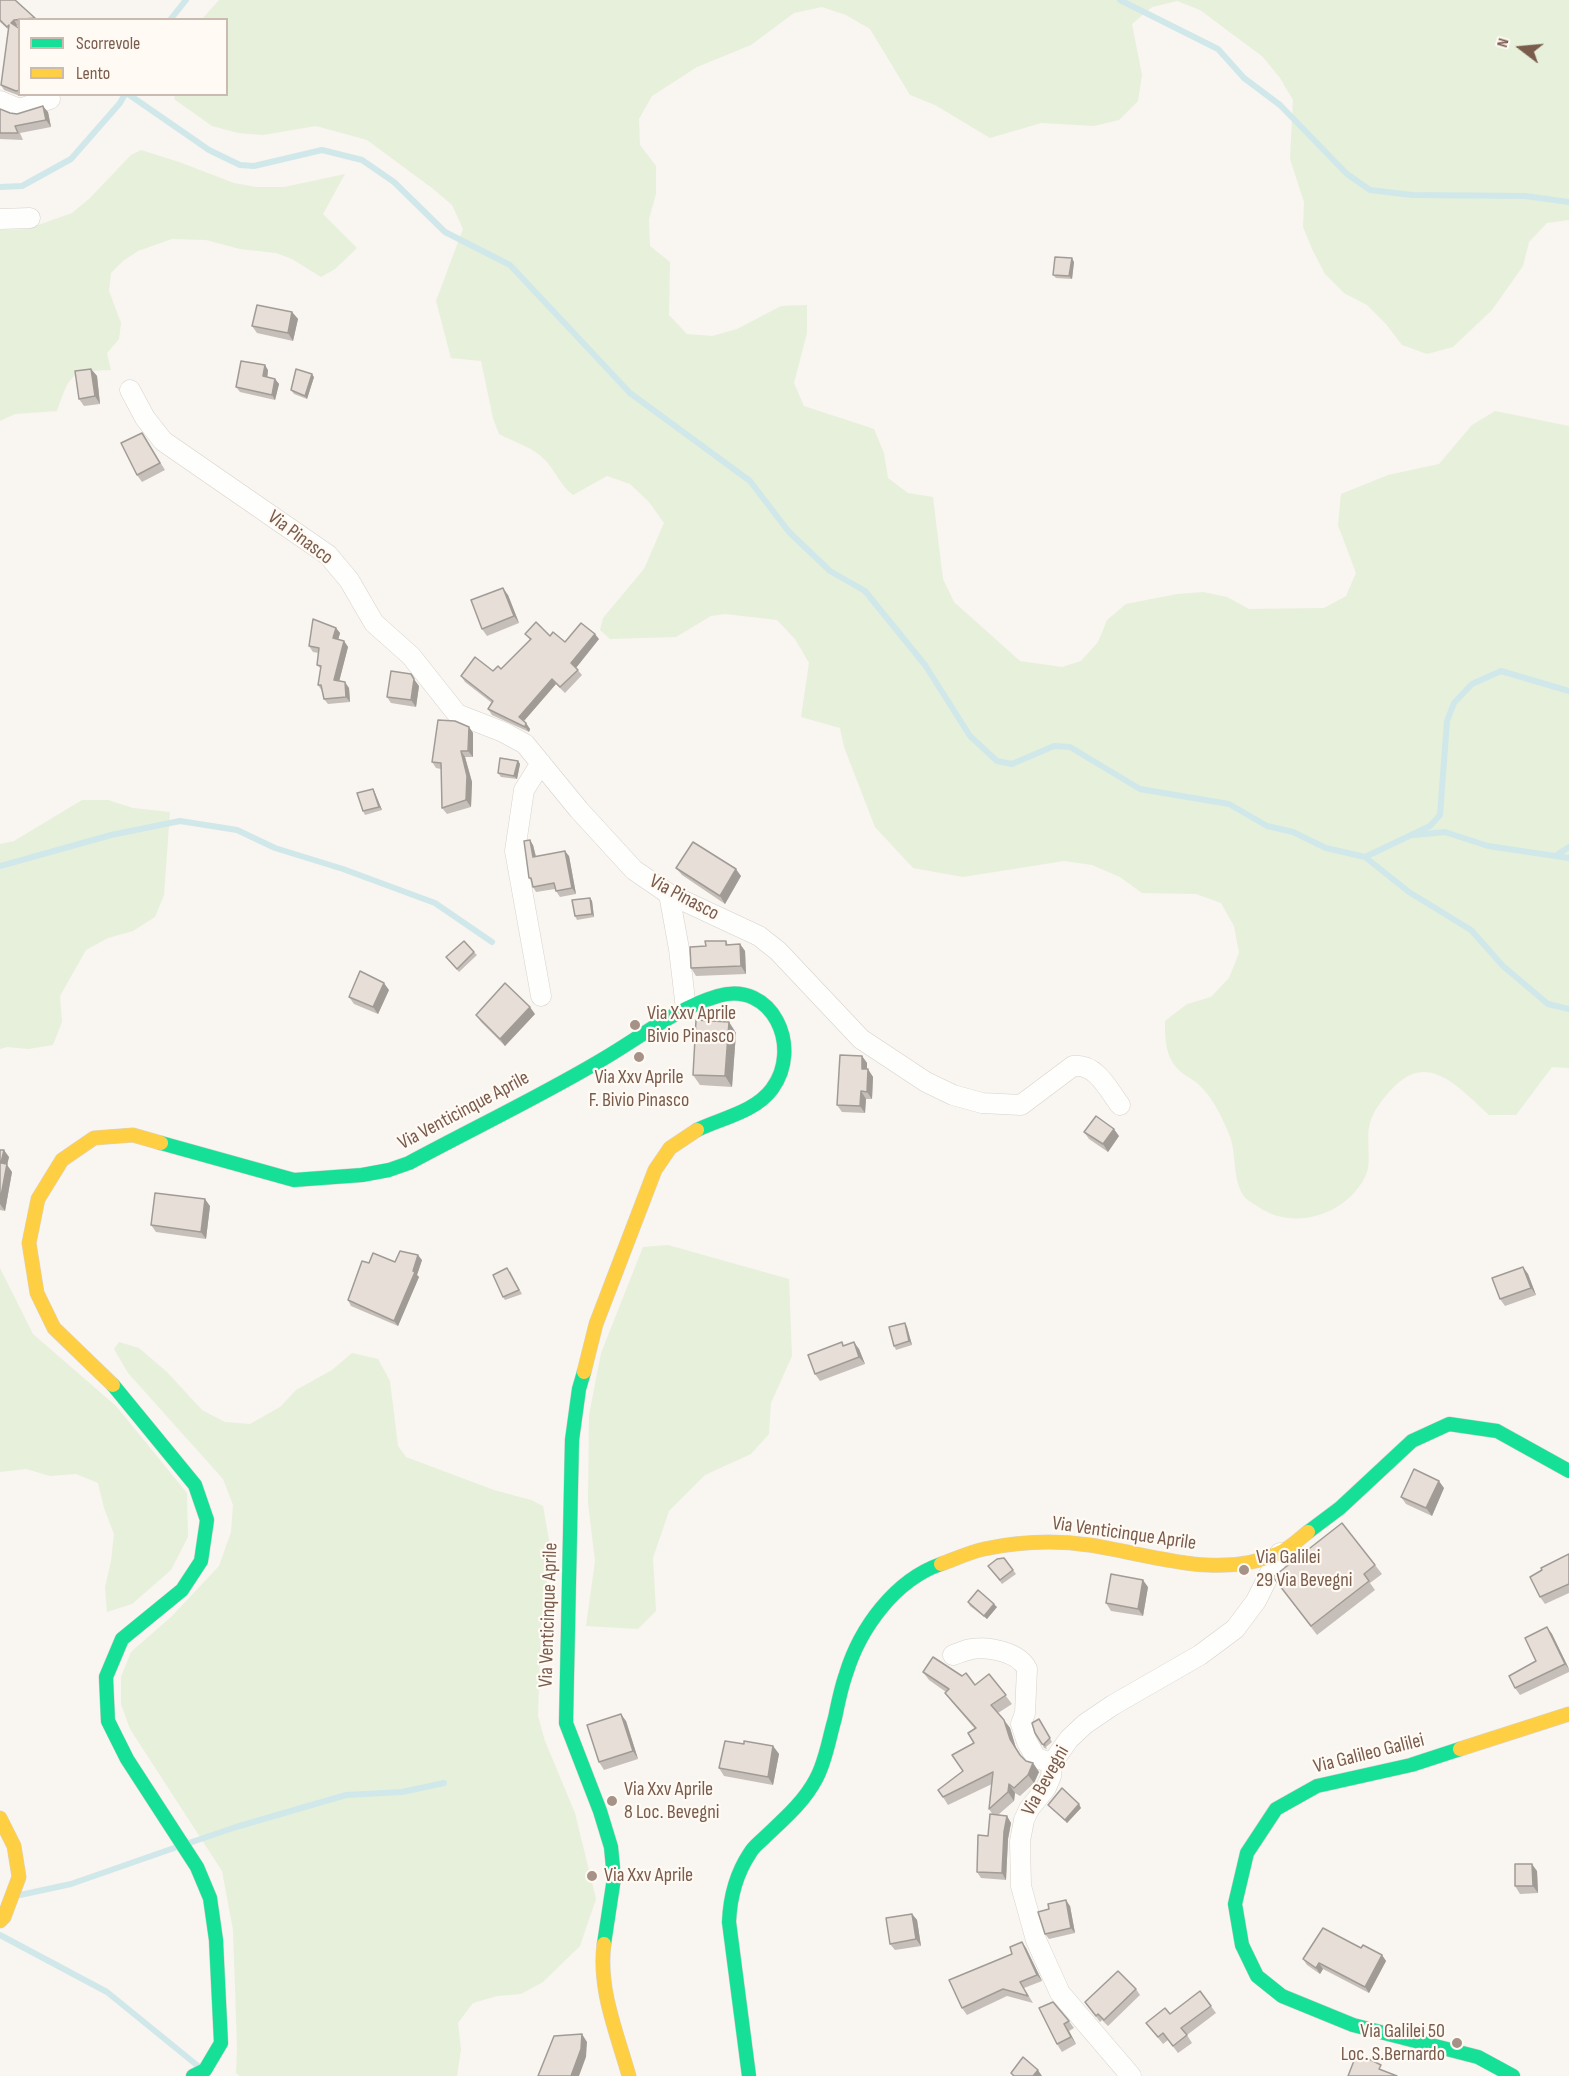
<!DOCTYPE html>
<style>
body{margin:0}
#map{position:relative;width:1569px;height:2076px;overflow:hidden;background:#f9f5f0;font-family:"Sofia Sans Condensed",sans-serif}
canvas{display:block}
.legend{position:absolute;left:18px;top:18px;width:210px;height:78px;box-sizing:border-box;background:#fffaf3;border:2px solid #cabbb1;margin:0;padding:8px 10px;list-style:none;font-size:18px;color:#7a5c4d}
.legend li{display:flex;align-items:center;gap:12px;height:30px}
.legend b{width:30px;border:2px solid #cabbb1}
.north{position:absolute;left:1491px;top:18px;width:60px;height:60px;-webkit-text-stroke:4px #fffaf3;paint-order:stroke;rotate:286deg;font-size:16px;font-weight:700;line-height:24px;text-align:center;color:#7a5c4d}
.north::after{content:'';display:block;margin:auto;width:21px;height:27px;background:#7a5c4d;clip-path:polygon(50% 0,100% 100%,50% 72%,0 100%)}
</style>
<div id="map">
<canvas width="1569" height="2076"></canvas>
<ul class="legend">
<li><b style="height:8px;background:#16e098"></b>Scorrevole</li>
<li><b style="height:8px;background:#ffcf43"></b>Lento</li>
</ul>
<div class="north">N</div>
</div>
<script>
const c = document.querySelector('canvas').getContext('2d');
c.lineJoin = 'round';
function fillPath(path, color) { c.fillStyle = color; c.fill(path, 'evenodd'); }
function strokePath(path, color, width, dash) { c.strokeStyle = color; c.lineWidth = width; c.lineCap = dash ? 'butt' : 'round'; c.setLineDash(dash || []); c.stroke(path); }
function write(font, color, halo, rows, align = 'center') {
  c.font = font + ' "Sofia Sans Condensed",sans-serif'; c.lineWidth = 4.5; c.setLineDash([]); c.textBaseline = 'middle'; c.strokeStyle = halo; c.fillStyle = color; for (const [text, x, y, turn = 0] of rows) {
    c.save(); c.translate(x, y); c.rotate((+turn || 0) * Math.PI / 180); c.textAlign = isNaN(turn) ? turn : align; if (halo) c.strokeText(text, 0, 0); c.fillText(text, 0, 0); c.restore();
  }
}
const green = new Path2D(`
 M219,0H1569V220L1547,223L1529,242L1523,266L1492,310L1453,347L1427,354L1402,345L1386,324L1367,305L1344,293L1325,274L1313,251L1303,227L1304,202L1290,159L1293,100L1280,78L1263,57L1200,10L1177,1L1152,7L1132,24L1142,75L1138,101L1119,120L1094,126L1041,123L990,138L935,105L910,95L870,29L846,15L822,7L794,13L751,45L697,67L652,96L639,119L640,145L656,166V194L649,219L650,246L670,262L669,315L687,334L712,336L737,329L781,306L807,305V333L794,383L804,406L874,429L884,453L888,478L908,493L933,497L943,579L954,602L1020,661L1062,667L1081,661L1098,642L1107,620L1126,604L1177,594L1203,592L1227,597L1249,609L1324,608L1346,596L1356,573L1338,525L1341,494L1388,475L1439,464L1472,425L1495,411L1569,426V1068L1552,1067L1516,1115H1489C1460,1089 1428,1049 1392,1089C1383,1098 1373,1111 1370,1123C1365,1139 1373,1162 1365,1177C1346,1215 1293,1232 1257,1206C1253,1203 1246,1200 1243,1195C1232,1177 1237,1153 1229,1134C1222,1117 1212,1096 1198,1084C1193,1079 1185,1076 1180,1071C1165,1058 1165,1038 1165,1021L1187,1004L1211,997L1229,978L1239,953L1234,926L1221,903L1196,894L1142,893L1120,877L1092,865L1064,861L963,877L913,868L875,827L844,747L840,728L801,717L809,663L795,639L777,620L725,614L711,616L676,637L610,639L600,630L603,618L644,569L664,523L649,502L630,484L607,476L573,495C561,486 556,472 546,461C535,448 514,442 499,434L493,418L481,361L451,358L436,301L463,229L452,205L432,188L367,140L316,126L263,135L238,133L212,126L174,99L175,95L226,94V20L202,19Z
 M141,150L179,162L234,183L256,187H284L345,174L323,214L357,248L335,269L321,277L292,259L276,253L240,249L206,240L172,239L138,251L123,261L111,273L109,291L121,323L119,339L107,353L111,370C69,372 71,373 57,411L15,414L0,421V230L27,229L72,213L90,198L131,155Z
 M82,800H108L133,808L170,812L164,895L155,917L133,931L108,938L86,950L60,996L62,1022L53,1045L28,1049L7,1047L0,1049V844L14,841Z
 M668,1245L789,1279L792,1356L771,1403L769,1434L751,1454L705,1475L669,1511L653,1558L656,1611L638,1629L586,1626L595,1561L588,1503L589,1415L601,1353L643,1247Z
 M0,1268L33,1334L116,1406L187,1493L188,1537L171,1570L132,1604L107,1612L105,1587L111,1561L114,1534L104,1508L98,1483L76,1474L50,1476L26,1469L0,1472Z
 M119,1342L139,1348L167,1372L202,1410L225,1422L250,1424L280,1407L296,1390L332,1370L352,1353L378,1359L390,1381L398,1446L406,1457L494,1490L531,1500L543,1506L551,1551L541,1625L538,1716L545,1741L575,1813L596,1899L580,1946L543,1982L521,1994L497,1996L473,2003L458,2023L461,2049L457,2076H239L236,2073L237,2047L233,1930L222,1871L130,1729L121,1704V1677L131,1652L172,1616L219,1566L231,1532L233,1505L223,1479L128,1373L114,1349Z`);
const stream = new Path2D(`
 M1120,0L1218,49L1244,78L1280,105L1347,174L1370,190L1412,195L1525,196L1569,202
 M170,20L186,0
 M128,94L209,150L240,165L254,166L322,150L362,160L394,182L445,232L510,265L630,393L750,481L789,532L830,571L865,591L925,665L970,736L997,761L1012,764L1054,746L1070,747L1140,789L1229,804L1267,826L1293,832L1326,848L1365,857L1409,892L1471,930L1503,966L1548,1004L1569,1009
 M0,187L22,186L71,159L120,103L125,94
 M1414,835L1445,832L1488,846L1569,858
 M1557,855L1569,847
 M1365,857L1430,826L1440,815L1447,721L1454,703L1472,684L1501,671L1569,691
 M0,866L111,835L180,821L237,830L275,848L343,869L435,903L492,942
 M189,1843L236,1827L346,1795L402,1792L444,1783
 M20,1895L71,1884L177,1847
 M0,1935L107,1992L198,2066`);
const street = new Path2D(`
 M0,101L19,109L50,99
 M0,219L30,218
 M130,390L145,418L163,441L328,555L349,580L374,623L411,656L457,714L503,732L525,744L579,810L634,870L669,894L759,936L778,951L861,1039L926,1082L953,1095L982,1103L1021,1105L1073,1066C1096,1063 1108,1089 1120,1105
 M541,763L524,790L515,851L541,996
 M669,894L679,949L686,1009
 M953,1655C959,1653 965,1650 972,1649C988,1646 1019,1652 1027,1669L1025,1713L1021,1724L1027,1742L1036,1758L1052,1763
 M1131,2076L1060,1993L1036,1940L1021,1886L1020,1841L1024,1820L1029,1809L1046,1788L1051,1776L1052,1763L1069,1739L1085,1724L1113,1705L1200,1655L1235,1629L1256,1601L1280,1553`);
const fast = new Path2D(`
 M161,1143L294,1180L362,1175L389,1170L409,1163C472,1129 537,1098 598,1062C637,1040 674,1009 718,996C772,980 803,1047 772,1089C755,1112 722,1118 697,1130
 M584,1372L579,1389L572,1440L566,1723L600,1811L611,1847L614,1878L604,1944
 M113,1385L195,1485L207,1520L201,1561L182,1590L122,1639L106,1677L108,1721L127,1759L197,1867L210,1898L216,1940L221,2043L205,2070L193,2076
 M1308,1532L1340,1508L1412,1441L1449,1424L1497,1431L1569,1471
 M1460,1749L1411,1765L1317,1786L1276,1809L1247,1853L1235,1904L1242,1945L1257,1976L1282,1996L1353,2025L1478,2057L1513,2076
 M749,2076L729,1922C730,1898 736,1874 750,1853C753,1847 760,1842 765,1837C784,1819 804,1802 816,1779C826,1761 829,1738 835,1718C838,1703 841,1688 846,1674C860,1628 895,1580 941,1564`);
const slow = new Path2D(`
 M584,1372L596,1324L655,1170L670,1148L697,1130
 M113,1385L54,1328L37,1293L29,1243L38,1199L62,1160L94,1138L133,1135L161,1143
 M941,1564C955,1559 970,1552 984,1549C1018,1542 1055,1540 1089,1545C1151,1554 1218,1581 1279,1553C1289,1549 1299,1539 1308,1532
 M1460,1749L1569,1714
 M0,1818L14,1846L19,1877L4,1917L0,1921
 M604,1944C598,1989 617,2033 629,2076`);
const wall = new Path2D(`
 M0,0L35,18L36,20H20V25L16,27L20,29V94H25L20,96L4,90L1,85L9,30L0,22Z
 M0,109L10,113L17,114L48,112L51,127L20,133L23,140L0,139Z
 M1074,262L1072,279L1056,278L1053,275Z
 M292,312L298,319L293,341L257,333L252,326Z
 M91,369L97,376L100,404L84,406L79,399Z
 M268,370L267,377L275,379L279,384L275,400L240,392L236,387Z
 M314,377L307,399L294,394L291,390Z
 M142,433L165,470L142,482L137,475Z
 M508,595L519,623L487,636L482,629Z
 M336,628L340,633L338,640L344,641L348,647L339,681L349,688L350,702L328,704L324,699L322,691L318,685L321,669L317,665L319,653L313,652L309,646Z
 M525,634L550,636L565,642L599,639L576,668L582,675L565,693L556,684L524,721L530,729L529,732L492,715L488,709L492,703L465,682L461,676L493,671L501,669L530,640Z
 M419,686L416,707L391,703L387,697Z
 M469,727L473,733V757H465L472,782L471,807L447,814L442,808L441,769L436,768L432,762Z
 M518,761L520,764L517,779L501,777L498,773Z
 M373,789L375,793L382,810L365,815L363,811Z
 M533,845L536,856H569L576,894L560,897L556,891L555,889L536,892L533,887L532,881L529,878Z
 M676,868L741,876L725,904L682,875Z
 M590,898L592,901L594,917L577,920L575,916Z
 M726,941L728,945L740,944L745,951L746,974L696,976L691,968L706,946Z
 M474,952L477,955L459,972L446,957Z
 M389,990L378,1014L354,1004L349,997Z
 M535,1014L505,1046L481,1022L476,1015Z
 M729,1022L736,1033L732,1087L700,1085L693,1075Z
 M862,1056L867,1063V1069L873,1077L872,1099H866L865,1113L842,1112L837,1105Z
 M1084,1132L1119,1136L1108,1152L1089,1139Z
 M0,1150L9,1157L7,1165L12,1172L5,1211L0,1210Z
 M210,1206L206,1239L156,1232L151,1225Z
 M422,1260L417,1275L419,1277L398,1326L351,1306L348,1300L369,1263Z
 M1523,1267L1528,1274L1536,1295L1505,1306L1500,1299Z
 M510,1271L522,1294L505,1300L503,1297Z
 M907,1327L912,1345L896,1350L894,1346Z
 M844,1345L859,1349L865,1364L820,1381L815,1374Z
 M1444,1488L1432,1516L1406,1504L1401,1497Z
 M1569,1554V1593L1545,1604L1540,1597Z
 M1004,1558L1016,1574L1002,1584L988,1566Z
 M1375,1565L1382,1574L1370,1583L1375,1590L1317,1635L1273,1577Z
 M1148,1587L1143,1616L1111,1611L1106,1603Z
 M968,1602L997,1607L987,1619L970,1606Z
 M1547,1627L1552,1634L1569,1669V1672L1520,1695L1515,1688L1536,1661Z
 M923,1672L975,1685L989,1674L1012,1704L998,1713L1010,1728L1016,1748L1022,1757L1026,1761L1033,1763L1039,1772L1034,1783L1020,1796L1015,1793L1014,1801L998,1815L1007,1816L1011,1823L1008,1839L1006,1880L981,1878L977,1872L988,1836L993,1815L989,1809L992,1784L948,1805L943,1797L963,1771L974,1743L975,1729L951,1701L945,1693L946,1692L929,1680Z
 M626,1721L638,1759L604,1770L599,1762Z
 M1041,1723L1052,1742L1046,1747L1047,1749L1044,1748L1042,1744Z
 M744,1744L773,1746L779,1754L773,1785L724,1776L719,1768Z
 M1048,1805L1081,1808L1067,1823L1051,1808Z
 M1537,1871L1538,1893L1520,1894L1515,1886Z
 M1070,1906L1075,1933L1049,1939L1045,1934Z
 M912,1914L917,1920L921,1946L895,1950L890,1944Z
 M1022,1942L1026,1948L1042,1981L1024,1988L1033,2003L1007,1996L967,2015L962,2008L1012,1954Z
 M1361,1948L1382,1955L1386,1961L1369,1993L1323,1969L1320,1974L1307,1965L1303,1959Z
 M1136,1989L1140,1995L1108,2026L1102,2020L1100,2022L1085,2002Z
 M1200,1991L1216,2013L1187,2035L1192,2043L1178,2053L1168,2040L1163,2044L1146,2023L1170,2014Z
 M1039,2008L1069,2021L1074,2028L1069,2031L1076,2044L1062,2052L1057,2044Z`);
const shadedWall = new Path2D(`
 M14,20L17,25L14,28L11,23Z
 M43,106L48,112L51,127L46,120Z
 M1072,258L1074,262L1072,279L1069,276Z
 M292,312L298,319L293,341L288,333Z
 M265,365L268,370L267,381L263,376Z
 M91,369L97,376L100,404L95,396Z
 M312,374L314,377L307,399L305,396Z
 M275,379L279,384L275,400L272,395Z
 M503,588L508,595L519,623L514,616Z
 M336,628L340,633L337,644L333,638Z
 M595,634L599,639L575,669L571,663Z
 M344,641L348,647L338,686L334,680Z
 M414,679L419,686L416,707L411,700Z
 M552,679L556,684L523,722L519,717Z
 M345,682L349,688L350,702L346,697Z
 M526,723L530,729L529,732L525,727Z
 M469,727L473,733V757L468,751Z
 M461,751L465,757L472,782L471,807L466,800Z
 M518,761L520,764L517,779L514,776Z
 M373,789L375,793L382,810L379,807Z
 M530,840L533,845L537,862L533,857Z
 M565,851L569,856L576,894L572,888Z
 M736,869L741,876L725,904L720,896Z
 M590,898L592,901L594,917L592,914Z
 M740,944L745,951L746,974L741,966Z
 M384,983L389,990L378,1014L373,1007Z
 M530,1007L535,1014L505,1046L500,1039Z
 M729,1022L736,1033L732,1087L725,1076Z
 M862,1056L867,1063V1077L862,1069Z
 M868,1069L873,1077L872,1099L867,1092Z
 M861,1091L866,1099L865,1113L860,1106Z
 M1114,1129L1119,1136L1108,1152L1103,1144Z
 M4,1150L9,1157L7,1165L12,1172L5,1211L0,1204L1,1163Z
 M205,1199L210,1206L206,1239L201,1232Z
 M418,1255L422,1260L417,1275L419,1277L398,1326L394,1321Z
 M1523,1267L1528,1274L1536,1295L1531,1288Z
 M905,1323L907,1327L912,1345L909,1341Z
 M854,1342L859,1349L865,1364L859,1357Z
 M1439,1481L1444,1488L1432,1516L1426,1508Z
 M1143,1580L1148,1587L1143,1616L1138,1609Z
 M994,1604L997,1607L987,1619L984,1616Z
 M1547,1627L1552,1634L1569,1669L1565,1664Z
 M621,1714L626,1721L638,1759L633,1751Z
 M1004,1720L1010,1728L1016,1748L1026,1764L1010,1739Z
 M773,1746L779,1754L773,1785L768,1777Z
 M1033,1763L1039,1772L1034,1783L1028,1775Z
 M1009,1784L1015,1793L1014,1801L1008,1792Z
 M1079,1804L1081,1808L1067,1823L1065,1820Z
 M1007,1816L1011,1823L1008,1839L1006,1880L1002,1873L1004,1832Z
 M1532,1864L1537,1871L1538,1893L1533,1886Z
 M1066,1900L1070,1906L1075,1933L1071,1928Z
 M912,1914L917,1920L921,1946L916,1939Z
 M1022,1942L1026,1948L1042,1981L1037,1975Z
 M1382,1955L1386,1961L1369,1993L1365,1987Z
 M1319,1963L1323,1969L1320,1974L1316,1968Z
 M1064,2024L1069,2031L1076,2044L1071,2037Z
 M582,2034L587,2042L586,2057L579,2076H571Z
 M1038,2070L1042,2076H1033Z`);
const building = new Path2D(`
 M0,0H15L35,18L14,20L11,23L20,29V90L16,91L1,85L9,25L7,27L0,20Z
 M43,106L46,120L15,126L18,133H0V109L10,113L17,114Z
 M1055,257L1072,258L1069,276L1053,275Z
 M257,305L292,312L288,333L252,326Z
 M241,361L265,365L263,376L275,379L272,395L236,387Z
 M91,369L95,396L79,399L75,371Z
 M296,369L312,374L305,396L291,390Z
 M142,433L160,463L137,475L121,443Z
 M503,588L514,616L482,629L471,600Z
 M313,619L336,628L333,638L344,641L334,680L345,682L346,697L324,699L321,685H318L321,666L317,665L319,648L309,646Z
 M536,622L550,636L553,632L565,642L581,623L595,634L571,663L578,670L560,687L552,679L519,717L526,723L525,727L488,709L493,701L461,676L475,657L493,671L498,666L501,669L531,639L525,634Z
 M391,671L411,674L414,679L411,700L387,697Z
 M438,720L455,721L469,727L468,751H461L467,776L466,800L442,808L441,763L432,762Z
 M500,758L518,761L514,776L498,773Z
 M373,789L379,807L363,811L357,793Z
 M530,840L533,857L565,851L572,888L556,891L554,883L533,887L531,878H529L524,841Z
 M693,842L736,869L720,896L676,868Z
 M590,898L592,914L575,916L572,900Z
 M464,941L474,952L457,969L446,957Z
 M705,941H726V945L740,944L741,966L691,968L690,947L706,946Z
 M360,971L384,983L373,1007L349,997Z
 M505,983L530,1007L500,1039L476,1015Z
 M696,1020L729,1022L725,1076L693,1075Z
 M840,1055L862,1056V1069H868L867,1092L861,1091L860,1106L837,1105Z
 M1096,1116L1114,1129L1103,1144L1084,1132Z
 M0,1150H4L1,1163L7,1164L0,1201Z
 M155,1193L205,1199L201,1232L151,1225Z
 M400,1251L418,1255L413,1271L415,1272L394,1321L348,1300L362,1261L369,1263L373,1253L395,1262Z
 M1523,1267L1531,1288L1500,1299L1492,1278Z
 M507,1268L519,1290L503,1297L493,1275Z
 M905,1323L909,1341L894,1346L889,1327Z
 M842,1342L843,1346L854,1342L859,1357L815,1374L808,1355Z
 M1414,1469L1439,1481L1426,1508L1401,1497Z
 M1342,1523L1375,1565L1364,1574L1369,1581L1311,1626L1273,1577Z
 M1569,1554V1584L1540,1597L1530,1577L1542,1570L1541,1568Z
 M1004,1558L1013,1570L1000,1580L988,1566L997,1559Z
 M1111,1574L1143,1580L1138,1609L1106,1603Z
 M978,1590L994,1604L984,1616L968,1602Z
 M1547,1627L1565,1664L1515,1688L1509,1676L1536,1661L1525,1638Z
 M933,1657L962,1676L966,1673L975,1685L989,1674L1006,1695L991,1705L1004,1720L1010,1739L1020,1755L1026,1761L1033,1763L1028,1775L1014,1788L1009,1784L1008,1792L989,1809L993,1772L943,1797L938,1790L963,1771L952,1755L974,1743L968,1733L976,1728L945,1693L949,1689L923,1672Z
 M621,1714L633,1751L599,1762L587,1725Z
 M1039,1719L1050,1738L1044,1744L1045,1745L1042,1744L1035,1733L1032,1723Z
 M725,1741L744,1744V1741L773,1746L768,1777L719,1768Z
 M1062,1788L1079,1804L1065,1820L1048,1805Z
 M990,1814L1007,1816L1004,1832L1002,1873L977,1872L978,1835L988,1836Z
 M1515,1864H1532L1533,1886H1515Z
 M1066,1900L1071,1928L1045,1934L1038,1912L1049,1909L1048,1904Z
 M912,1914L916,1939L890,1944L886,1918Z
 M1323,1928L1361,1948L1363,1945L1382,1955L1365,1987L1319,1963L1316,1968L1303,1959Z
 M1022,1942L1037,1975L1020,1982L1028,1996L1003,1989L962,2008L949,1980L1012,1954L1010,1947Z
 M1118,1971L1136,1989L1104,2020L1098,2014L1096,2016L1085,2002Z
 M1200,1991L1211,2006L1181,2028L1187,2035L1173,2046L1163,2033L1158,2037L1146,2023L1165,2008L1170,2014Z
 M1053,2002L1069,2021L1064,2024L1071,2037L1057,2044L1039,2008Z
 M582,2034L581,2049L571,2076H538L554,2036Z
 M1357,2053L1381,2065L1379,2069L1397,2076H1348Z
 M1023,2057L1038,2070L1033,2076H1014L1011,2073Z`);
const markers = [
 [635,1025,6,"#a69286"],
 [639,1057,6,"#a69286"],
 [1244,1570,6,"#a69286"],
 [612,1801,6,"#a69286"],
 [592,1876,6,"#a69286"],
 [1457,2043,6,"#a69286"]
];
const streetNames = [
 ["Via Pinasco",300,538,37],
 ["Via Pinasco",684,898,28],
 ["Via Venticinque Aprile",464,1111,-28],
 ["Via Venticinque Aprile",1124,1534,8],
 ["Via Venticinque Aprile",549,1615,-88],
 ["Via Galileo Galilei",1369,1754,-14],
 ["Via Bevegni",1046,1781,-61]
];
const poiNames = [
 ["Via Xxv Aprile",647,1014],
 ["Bivio Pinasco",647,1037],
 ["Via Xxv Aprile",639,1078,"center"],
 ["F. Bivio Pinasco",639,1101,"center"],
 ["Via Galilei",1256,1558],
 ["29 Via Bevegni",1256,1581],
 ["Via Xxv Aprile",624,1790],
 ["8 Loc. Bevegni",624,1813],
 ["Via Xxv Aprile",604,1876],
 ["Via Galilei 50",1445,2032,"right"],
 ["Loc. S.Bernardo",1445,2055,"right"]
];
fillPath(green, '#e7f0db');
strokePath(stream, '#d0e8ea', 6);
strokePath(street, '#d7d1cb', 21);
strokePath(fast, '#d9d2cb', 15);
strokePath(slow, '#d9d2cb', 15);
strokePath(street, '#fefefd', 20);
strokePath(fast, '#16e098', 14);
strokePath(slow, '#ffcf43', 14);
fillPath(wall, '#c6bfb9');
fillPath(shadedWall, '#a19b96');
fillPath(building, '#e6ded7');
strokePath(building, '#a19b96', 1.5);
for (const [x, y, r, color] of markers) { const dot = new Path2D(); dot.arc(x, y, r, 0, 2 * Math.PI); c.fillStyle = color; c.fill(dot); strokePath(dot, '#fffaf3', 2); }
write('20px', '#7a5c4d', '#fffaf3', streetNames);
write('20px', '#7a5c4d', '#fffaf3', poiNames, 'left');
</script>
